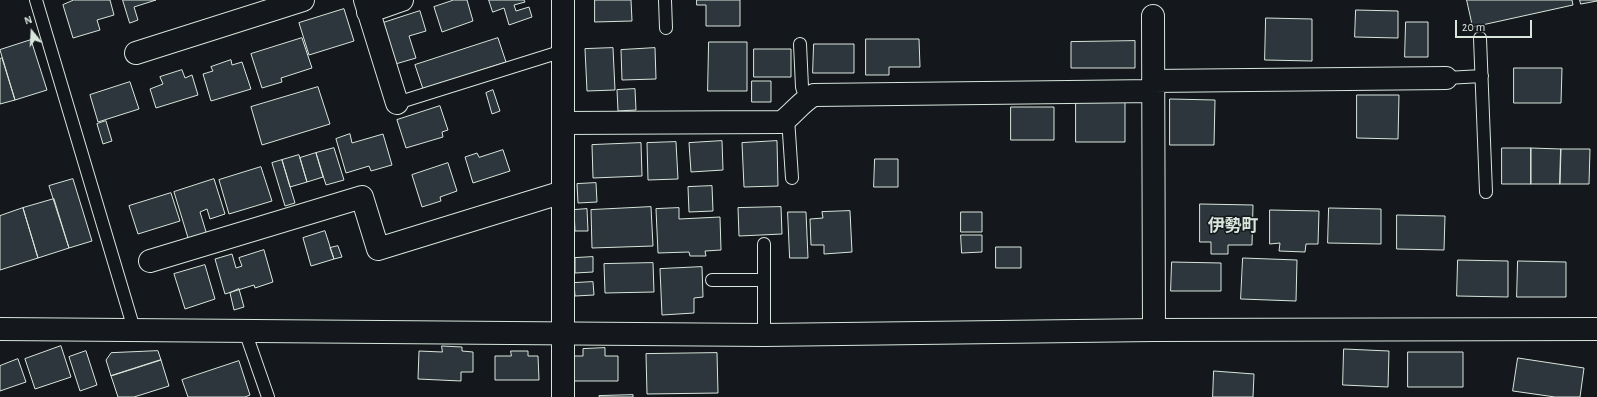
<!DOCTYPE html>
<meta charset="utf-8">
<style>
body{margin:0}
#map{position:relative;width:1597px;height:397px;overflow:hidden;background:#14181c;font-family:"Alegreya Sans",sans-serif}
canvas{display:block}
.north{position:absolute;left:12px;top:12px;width:40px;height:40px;-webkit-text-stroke:3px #14181c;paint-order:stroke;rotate:342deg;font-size:11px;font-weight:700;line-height:16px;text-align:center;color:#d8e6dc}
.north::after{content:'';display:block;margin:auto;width:14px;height:18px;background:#d8e6dc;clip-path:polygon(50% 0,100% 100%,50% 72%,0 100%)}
.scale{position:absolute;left:1455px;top:20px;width:77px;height:18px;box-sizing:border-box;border:2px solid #d8e6dc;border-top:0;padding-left:5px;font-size:12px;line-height:14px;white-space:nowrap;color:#d8e6dc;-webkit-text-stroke:3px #14181c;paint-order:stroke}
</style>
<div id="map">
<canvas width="1597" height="397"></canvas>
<div class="north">N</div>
<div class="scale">20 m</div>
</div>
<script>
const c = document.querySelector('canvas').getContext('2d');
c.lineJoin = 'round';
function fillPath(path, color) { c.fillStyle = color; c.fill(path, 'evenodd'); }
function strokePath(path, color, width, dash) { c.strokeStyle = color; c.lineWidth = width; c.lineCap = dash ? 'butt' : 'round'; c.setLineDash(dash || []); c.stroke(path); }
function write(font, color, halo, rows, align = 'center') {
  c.font = font + ' "Alegreya Sans","Noto Sans JP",sans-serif'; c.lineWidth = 3; c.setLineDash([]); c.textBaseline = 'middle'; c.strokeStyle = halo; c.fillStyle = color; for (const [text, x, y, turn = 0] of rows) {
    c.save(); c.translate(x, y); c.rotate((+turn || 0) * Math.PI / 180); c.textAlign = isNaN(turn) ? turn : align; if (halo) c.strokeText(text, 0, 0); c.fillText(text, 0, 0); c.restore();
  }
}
const building = new Path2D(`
 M74,0H110L114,15L97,20L100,30L73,38L63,5Z
 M123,0H156L134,7L138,20L130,23Z
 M454,0H467L473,21L442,32L434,7Z
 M489,0H524L525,2L514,5L516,11L529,7L532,17L509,25L504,8L493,12Z
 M595,0H631L632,21L595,22Z
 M697,0H740V26H706V5H697Z
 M1467,0H1572L1573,5L1473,27Z
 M1580,0H1597V1L1581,4Z
 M344,9L354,41L309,55L299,23Z
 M1356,10L1398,11V38L1355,37Z
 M420,11L426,31L409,36L416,58L392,65L383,23Z
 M1266,18L1312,19V61L1265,60Z
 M1406,22H1428V57H1405Z
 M302,38L312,68L281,78L282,82L262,88L251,54Z
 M498,38L506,62L423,89L415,65Z
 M866,39H919L920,67H889V75H866Z
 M31,40L47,90L15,100L0,50Z
 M1135,41V68H1071V42Z
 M709,42H747V91H708Z
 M814,44H854V73H813Z
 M613,48L615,90L587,91L585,49Z
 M655,48L656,79L622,80L621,50Z
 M754,49H791V77H754Z
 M2,58L15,100L0,104V59Z
 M231,60L232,65L242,62L251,89L211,101L203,74L213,71L211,67Z
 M1514,68H1562L1561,103H1514Z
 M182,70L185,78L192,75L198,95L156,108L150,89L163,84L160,77Z
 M752,81H771V102H752Z
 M130,82L139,109L98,122L90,95Z
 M318,87L330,124L262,145L251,107Z
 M635,89L636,110L618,111L617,90Z
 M493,90L500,111L492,114L486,93Z
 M1357,95H1399L1398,139L1357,138Z
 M1170,99L1215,100L1214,145H1170Z
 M1076,102H1125V142H1076Z
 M440,106L448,130L442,132L443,137L406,148L397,120Z
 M1011,107H1054V140H1011Z
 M106,121L112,141L103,144L97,124Z
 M350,134L352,143L383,134L392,165L371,171L369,166L346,173L336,139Z
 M722,141L723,170L691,172L689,143Z
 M777,141L778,186L744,187L742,143Z
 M676,142L678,179L648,180L647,143Z
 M641,143L642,176L593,178L592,145Z
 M334,148L344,180L326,185L316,153Z
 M1502,148H1531V184H1502Z
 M1531,148L1561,149L1560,184H1531Z
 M1561,149H1590L1589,184H1560Z
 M503,150L510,171L473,183L465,157L477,153L479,157Z
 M316,153L323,177L307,182L300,158Z
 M299,155L307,182L290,187L282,160Z
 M875,159H898V187H874Z
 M282,160L295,203L285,206L272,163Z
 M448,163L457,191L440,197L441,201L422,207L412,175Z
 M261,167L272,201L229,214L219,180Z
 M73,179L92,241L69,248L49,186Z
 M214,179L225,214L210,219L207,209L200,212L207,235L189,241L174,192Z
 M596,183L597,202L578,203L577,184Z
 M712,186L713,211L689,212L688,187Z
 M171,193L180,221L138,234L129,206Z
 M54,199L69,248L38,258L23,208Z
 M1200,204L1253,205L1252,245H1228V254H1211V242H1200Z
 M651,207L653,246L592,248L591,210Z
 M781,207L782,234L739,236L738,208Z
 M23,208L38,258L0,270V216Z
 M679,208V219L720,217L721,250L705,251L706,256H690L689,252L658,253L656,209Z
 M1329,208L1381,209V244L1328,243Z
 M587,209L588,231H575L574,210Z
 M1270,210L1319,211L1318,244H1306L1305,252L1279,251L1280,243L1270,244Z
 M850,211L852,252L824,254V245H811L810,219L823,218L822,212Z
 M788,212H806L808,258H790Z
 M961,212H982V232H961Z
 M1397,215L1445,216L1444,250L1397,249Z
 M325,231L334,259L311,266L303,238Z
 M961,235H982V252L962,253Z
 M338,246L342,257L334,259L330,248Z
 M996,247H1021V268H996Z
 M264,250L273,282L255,288L254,285L225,294L215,259L232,254L236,268L242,266L239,258Z
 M593,257V272L575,273V258Z
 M1243,258L1297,260L1296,301L1241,299Z
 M1458,260L1508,261V297L1457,296Z
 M1518,261L1566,262V297H1517Z
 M1172,262L1221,263V291H1171Z
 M653,263L654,292L605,293L604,264Z
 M205,265L215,299L185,309L174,274Z
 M702,267L703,297L694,298V313L662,315L660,269Z
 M593,282L594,295L575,296L574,283Z
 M239,289L244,307L234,310L230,293Z
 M61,346L71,377L35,389L25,359Z
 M442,346L462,347V351L473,352V372H461V381L418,379L419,351L442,352Z
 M605,348V356H618V381H572V356H583V349Z
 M1344,349L1389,351L1388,387L1343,385Z
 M86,351L97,385L80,391L69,357Z
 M158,351L161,360L111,376L106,360L111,353Z
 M511,351H528V356H538L539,380H495V356H511Z
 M1408,352H1463V387H1408Z
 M717,353L718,393L647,394L646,354Z
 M1518,358L1584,368L1580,397H1555L1513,391Z
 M18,359L26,382L0,391V366Z
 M161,360L169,386L134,397H118L111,376Z
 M239,361L250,395L245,397H188L182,380Z
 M1214,371L1254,374L1253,397H1213Z
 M633,395V397H599V396Z`);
const lane = new Path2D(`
 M36,0L134,329
 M665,0L666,28
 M1480,38L1486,192
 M800,44L802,87L806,99
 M1446,78L1482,76
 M397,103L563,51
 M788,118L792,178
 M764,244V335
 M712,280H764
 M245,331L268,397`);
const street = new Path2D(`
 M365,0L397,103
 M563,0V397
 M368,12L402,0
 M1153,16L1154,330
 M136,53L303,0
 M1153,81L1446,78
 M563,123L782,122C793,114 803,100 814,95L1153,91
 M150,261L362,197L378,249L563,192`);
const secondary = new Path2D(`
 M0,329L764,335L1154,330L1597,329`);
const neighbourhoodNames = [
 ["伊勢町",1233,226]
];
fillPath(building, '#2c363c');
strokePath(building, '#d8e6dc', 1);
strokePath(lane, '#d8e6dc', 14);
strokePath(street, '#d8e6dc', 24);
strokePath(secondary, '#d8e6dc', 24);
strokePath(lane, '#14181c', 12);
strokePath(street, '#14181c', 22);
strokePath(secondary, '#14181c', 22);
write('bold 17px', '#d8e6dc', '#14181c', neighbourhoodNames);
</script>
